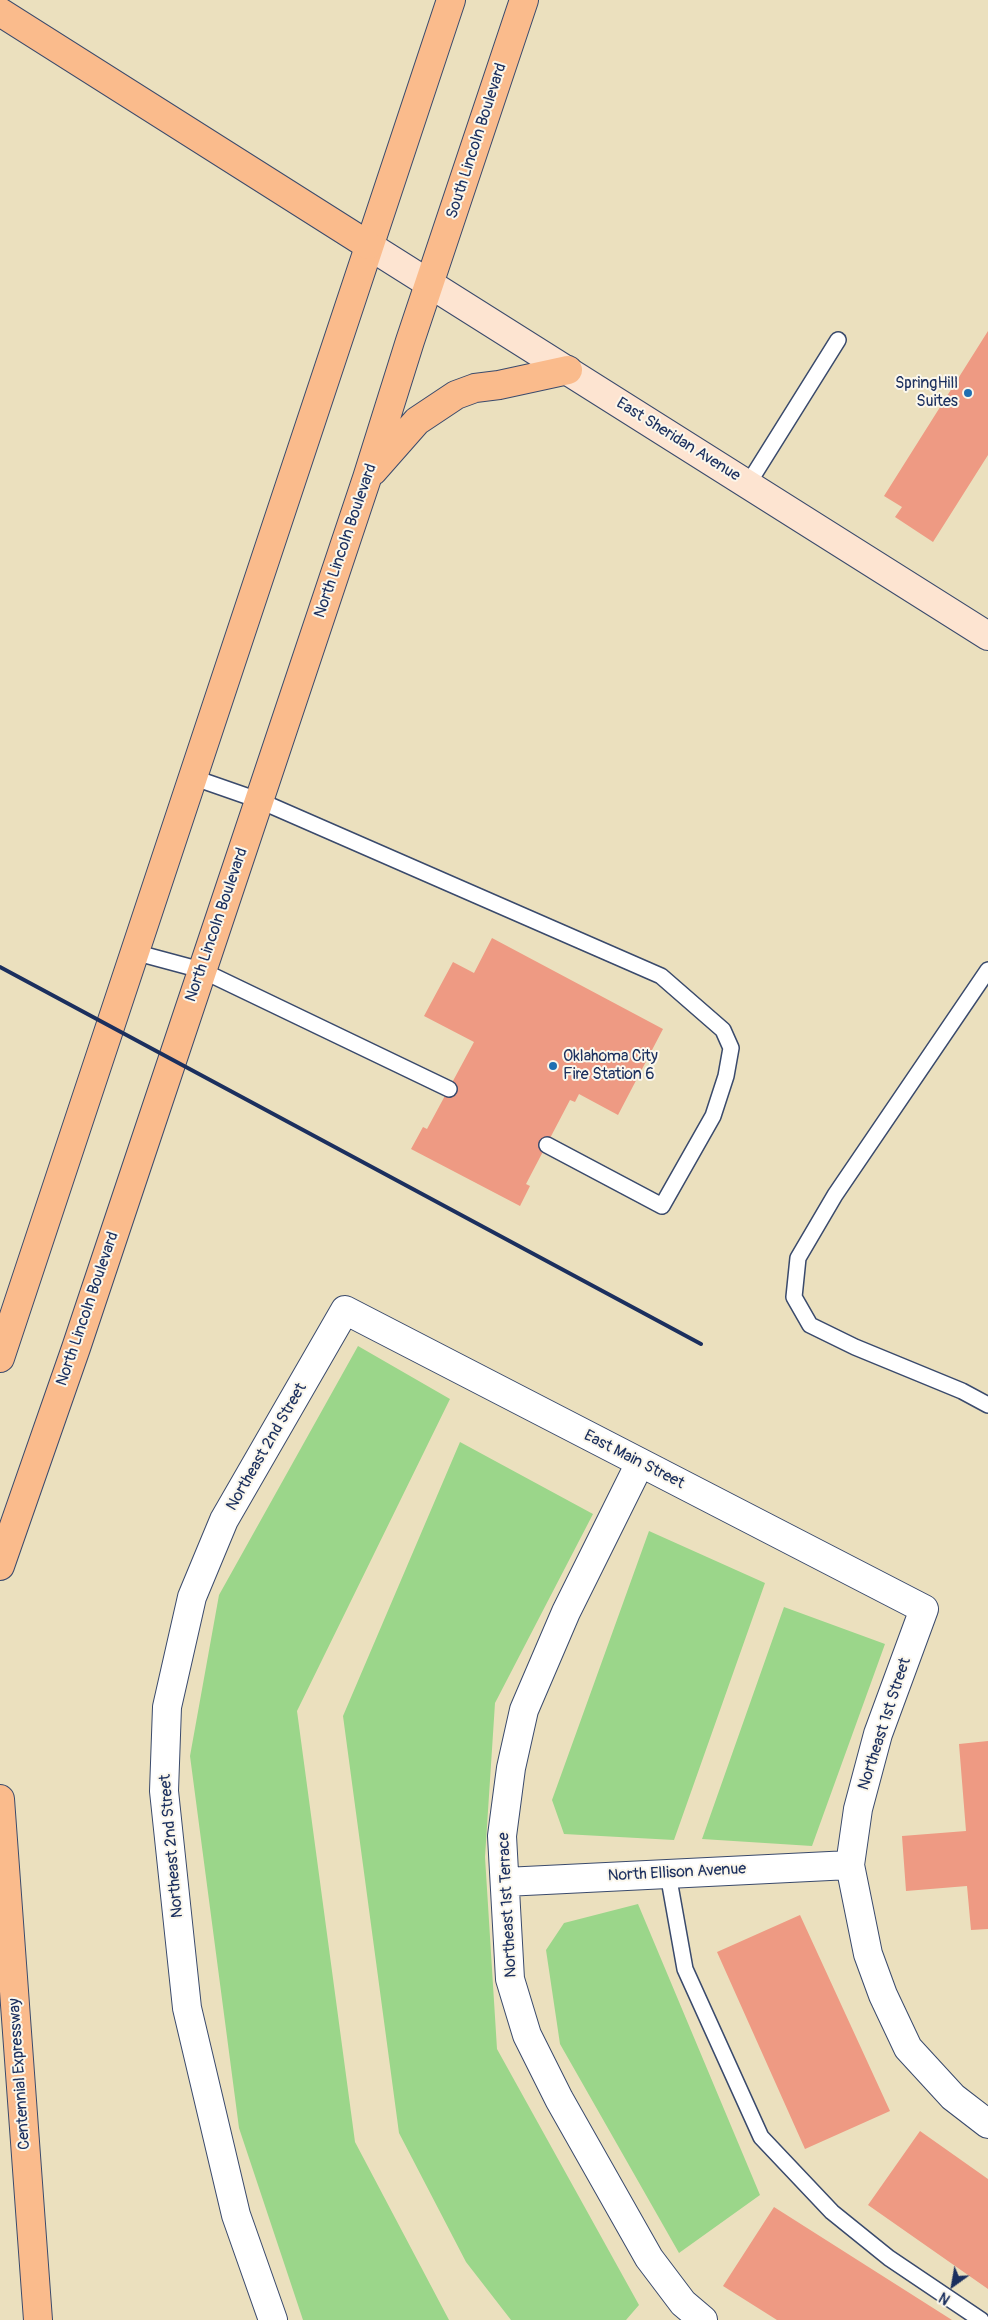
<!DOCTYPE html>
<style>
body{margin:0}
#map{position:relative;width:988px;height:2320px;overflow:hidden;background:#ebe0be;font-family:Pangolin,sans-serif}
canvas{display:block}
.north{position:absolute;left:928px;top:2260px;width:50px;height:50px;-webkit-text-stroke:4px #fbf7ec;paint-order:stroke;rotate:212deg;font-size:14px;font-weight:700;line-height:20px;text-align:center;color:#1b2f5e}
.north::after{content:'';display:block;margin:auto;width:18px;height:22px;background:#1b2f5e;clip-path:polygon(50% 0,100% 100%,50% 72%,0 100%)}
</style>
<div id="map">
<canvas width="988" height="2320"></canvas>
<div class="north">N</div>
</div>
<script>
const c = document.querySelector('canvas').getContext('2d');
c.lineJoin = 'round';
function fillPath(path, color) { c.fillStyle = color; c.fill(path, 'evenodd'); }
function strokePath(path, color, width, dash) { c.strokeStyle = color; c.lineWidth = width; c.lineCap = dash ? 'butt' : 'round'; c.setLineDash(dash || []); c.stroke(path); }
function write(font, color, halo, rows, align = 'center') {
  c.font = font + ' Pangolin,sans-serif'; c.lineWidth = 4; c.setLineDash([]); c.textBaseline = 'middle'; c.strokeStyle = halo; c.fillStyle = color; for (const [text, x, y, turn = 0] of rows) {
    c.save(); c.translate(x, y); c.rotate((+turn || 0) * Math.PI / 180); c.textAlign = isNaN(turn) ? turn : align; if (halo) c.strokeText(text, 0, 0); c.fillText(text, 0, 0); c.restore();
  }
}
const green = new Path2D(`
 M358,1346L450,1399L297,1711L355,2142L449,2320H303L239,2128L190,1756L219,1595Z
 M460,1442L593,1514L495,1703L485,1857L497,2049L639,2305L626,2320H511L466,2262L399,2133L343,1716Z
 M649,1531L765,1583L674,1840L564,1834L552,1800Z
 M784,1607L885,1644L812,1846L702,1839Z
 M638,1904L760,2195L679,2253L560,2044L546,1950L564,1923Z`);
const building = new Path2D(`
 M988,331V455L933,542L895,517L902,507L884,496Z
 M492,938L663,1029L618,1115L579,1094L575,1102L570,1100L526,1184L530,1186L520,1206L411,1149L423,1127L427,1129L474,1042L424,1016L453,962L474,973Z
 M988,1741V1929L971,1930L967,1886L906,1891L902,1836L966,1831L959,1744Z
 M800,1915L890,2111L805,2149L717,1952Z
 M920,2131L988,2179V2289L868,2205Z
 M774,2207L952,2320H777L723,2286Z`);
const lane = new Path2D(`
 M748,484L838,340
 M192,777L258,800L661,976L723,1030L731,1048L726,1076L713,1116L662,1206L547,1145
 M134,952L201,970L449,1089
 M988,970L835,1195L798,1258L794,1297L810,1325L855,1347L962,1391L988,1405
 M668,1874L685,1969L761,2137L832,2212L889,2258L981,2320`);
const street = new Path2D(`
 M640,1463L566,1612L524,1710L511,1768L502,1836L510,1979L527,2035L559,2099L649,2258L683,2303L703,2320
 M505,1882L850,1865
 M273,2320L236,2215L187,2008L164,1791L167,1707L192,1597L224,1520L345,1310L924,1609L878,1734L858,1809L850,1865L868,1954L883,1995L908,2048L953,2097L988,2124`);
const secondary = new Path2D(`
 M368,245L988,636`);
const primary = new Path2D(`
 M373,471L417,421L456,395L475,388L499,385L568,370
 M0,1358L451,0
 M0,1566L76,1348L367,478L410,341L524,0`);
const highway = new Path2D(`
 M0,12L368,245
 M0,1799L38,2320`);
const rail = new Path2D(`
 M0,967L701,1344`);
const markers = [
 [968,393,5,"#1f6fb2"],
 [553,1066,5,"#1f6fb2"]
];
const streetNames = [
 ["South Lincoln Boulevard",477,141,-72],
 ["East Sheridan Avenue",678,440,32],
 ["North Lincoln Boulevard",346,541,-71],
 ["North Lincoln Boulevard",217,925,-71],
 ["North Lincoln Boulevard",88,1309,-71],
 ["Northeast 2nd Street",267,1447,-60],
 ["East Main Street",634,1460,27],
 ["Northeast 1st Street",885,1724,-72],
 ["Northeast 2nd Street",172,1846,-95],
 ["North Ellison Avenue",677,1873,-3],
 ["Northeast 1st Terrace",508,1905,-93],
 ["Centennial Expressway",20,2074,-94]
];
const poiNames = [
 ["SpringHill",958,384],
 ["Suites",958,402],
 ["Oklahoma City",563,1057,"left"],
 ["Fire Station 6",563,1075,"left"]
];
fillPath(green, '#9bd68a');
fillPath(building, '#ee9a83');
strokePath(lane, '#3a4a6c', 18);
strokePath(street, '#3a4a6c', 30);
strokePath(secondary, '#3a4a6c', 30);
strokePath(primary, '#3a4a6c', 30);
strokePath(highway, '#3a4a6c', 30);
strokePath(lane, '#fff', 15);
strokePath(street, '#fff', 28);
strokePath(secondary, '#fde4d1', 28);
strokePath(primary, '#fabb8c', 28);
strokePath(highway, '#fabb8c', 28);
strokePath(rail, '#1b2f5e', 4);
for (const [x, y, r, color] of markers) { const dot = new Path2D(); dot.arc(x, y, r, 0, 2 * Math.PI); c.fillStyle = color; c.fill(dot); strokePath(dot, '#fbf7ec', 2); }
write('16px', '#1b2f5e', '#fbf7ec', streetNames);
write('16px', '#1b2f5e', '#fbf7ec', poiNames, 'right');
</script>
